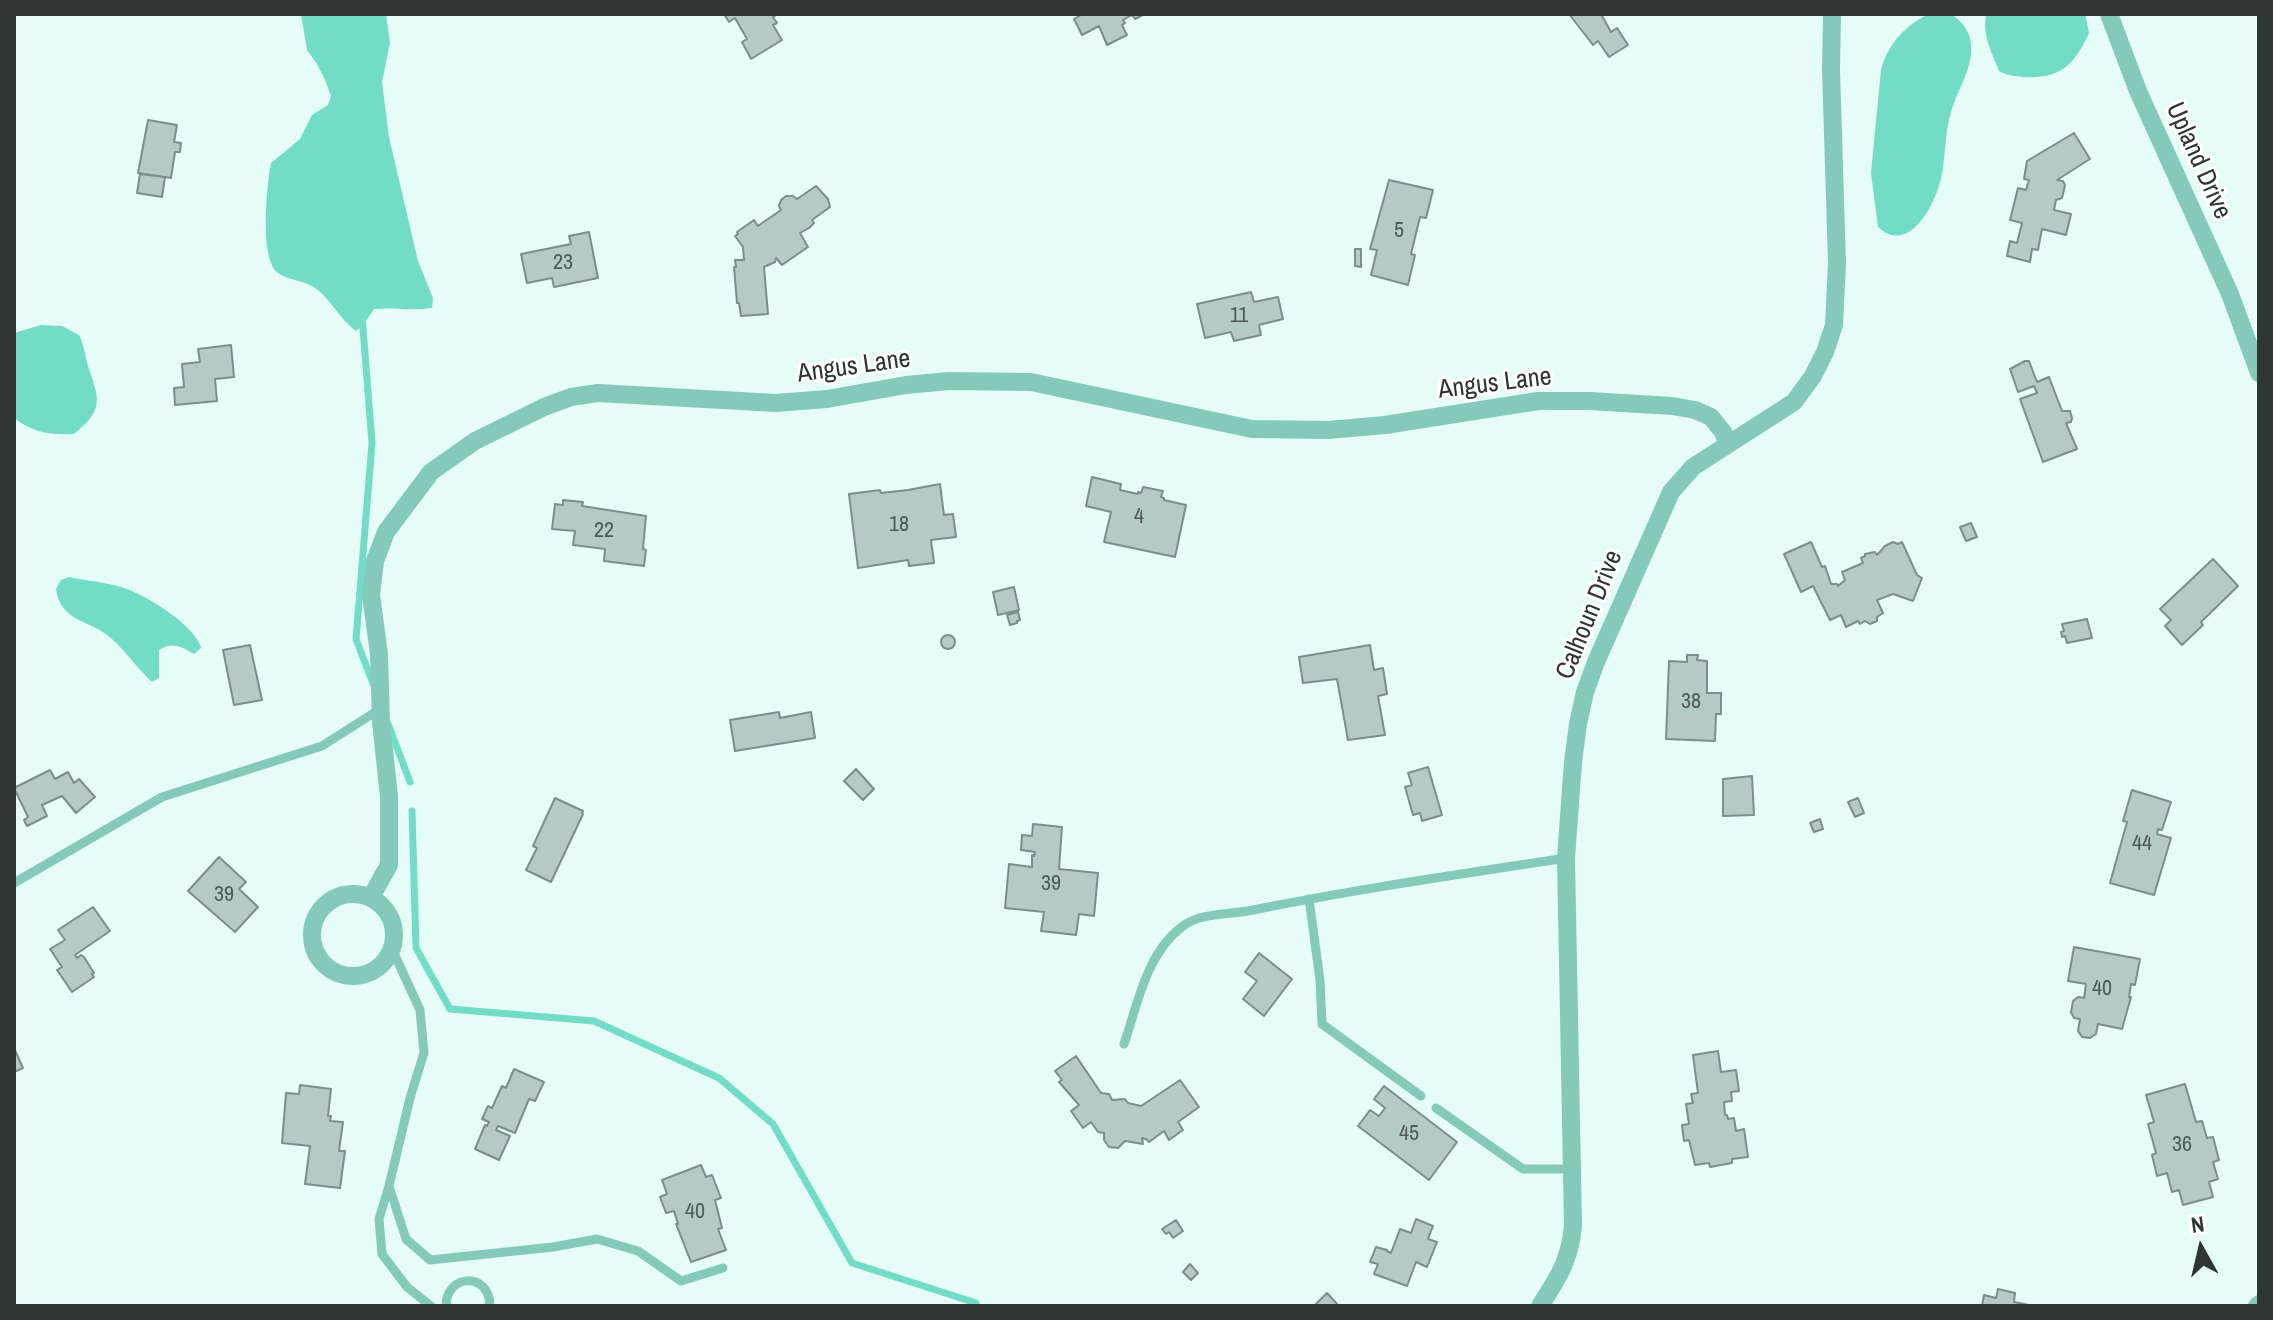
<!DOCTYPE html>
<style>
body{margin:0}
#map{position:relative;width:2273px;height:1320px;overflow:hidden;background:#e6fdf7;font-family:"Archivo Narrow",sans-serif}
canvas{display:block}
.frame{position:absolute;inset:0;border:16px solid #2d3633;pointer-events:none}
.north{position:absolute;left:2161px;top:1208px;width:80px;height:80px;-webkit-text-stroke:6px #fff;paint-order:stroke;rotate:352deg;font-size:22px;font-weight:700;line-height:32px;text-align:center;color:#2d3633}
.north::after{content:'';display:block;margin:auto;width:28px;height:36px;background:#2d3633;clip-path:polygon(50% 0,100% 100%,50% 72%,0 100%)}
</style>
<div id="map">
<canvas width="2273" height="1320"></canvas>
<div class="frame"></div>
<div class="north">N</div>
</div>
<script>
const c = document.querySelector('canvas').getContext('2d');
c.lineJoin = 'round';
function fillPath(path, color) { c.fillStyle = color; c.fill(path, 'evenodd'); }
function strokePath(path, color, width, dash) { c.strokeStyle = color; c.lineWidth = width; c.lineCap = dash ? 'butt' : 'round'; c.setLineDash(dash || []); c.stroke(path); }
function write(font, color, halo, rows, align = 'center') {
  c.font = font + ' "Archivo Narrow",sans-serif'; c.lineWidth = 6; c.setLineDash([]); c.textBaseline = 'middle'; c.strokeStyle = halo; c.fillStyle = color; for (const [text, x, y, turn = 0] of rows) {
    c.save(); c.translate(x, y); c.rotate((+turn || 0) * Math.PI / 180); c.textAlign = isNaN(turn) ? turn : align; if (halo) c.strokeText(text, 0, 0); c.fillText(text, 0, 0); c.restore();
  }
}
const water = new Path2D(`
 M301,14H386L390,43L382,82L389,137L418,261L433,298L432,308C412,311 394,307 374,309L363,325L356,331C340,319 332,302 318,290C306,280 289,281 278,273C259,259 267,184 271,163L300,139L312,115L328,105L331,96L325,80L317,64L307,50Z
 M1929,14H1951C1962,21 1970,31 1971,44C1973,68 1959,87 1952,109C1943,135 1947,164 1938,189C1929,214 1906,253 1878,227L1871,173L1881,70C1888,44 1905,25 1929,14Z
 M1990,14L2012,16L2085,14L2089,33C2074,65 2061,79 2024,77C2014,76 2009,76 1999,71C1992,53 1982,35 1986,16Z
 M41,325L62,326L79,335C84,345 85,355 88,366C99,399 105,409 74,434C50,435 34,433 14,418V333Z
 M69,577C87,581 106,582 124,588C146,595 196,626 201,648L194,654C181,647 173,641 159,650V678L152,682C138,669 127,653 113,640C92,619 61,624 56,589L61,580Z`);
const stream = new Path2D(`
 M362,315L372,443L356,639L374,686
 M388,724L410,782
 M412,811L416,948L450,1009L594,1021L719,1078L773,1124L852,1263L976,1303L977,1306`);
const building = new Path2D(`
 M724,14H778L773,17L777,23L773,25L782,40L751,59L742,42L747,39L735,18L729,22Z
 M1083,14H1145L1135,19L1132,15L1123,20L1125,23L1122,25L1127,35L1107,45L1099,26L1082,35L1074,19Z
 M1569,14H1601L1611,32L1617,28L1628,45L1609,57L1598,41L1593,45Z
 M148,120L177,125L174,142L181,143L180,152H175L171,178L138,173Z
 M2074,133L2090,159L2057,180L2063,181L2065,185L2062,198L2056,200L2054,210L2071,214L2066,235L2042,229L2038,250L2032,249L2030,262L2007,256L2010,241L2017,243L2022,223L2010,220L2018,188L2026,190L2029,180L2024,179L2027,161Z
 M140,174L165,177L162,197L137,193Z
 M1389,180L1433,190L1426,218L1420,217L1411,254L1415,255L1408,285L1371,275L1377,250L1370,249Z
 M816,186L828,199L830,207L812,220L814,223L809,228L800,233L808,247L782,265L776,258L775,262L764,267L768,314L741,316L739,303H737L734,267H736L735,260H744L743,247L735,236L738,234L737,232L754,220L758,226L781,210L779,206L781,200L786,196H793L797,199Z
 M589,232L598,278L554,287L552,278L527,283L521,254L571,244L569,236Z
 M1355,249H1361V267L1355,266Z
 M1251,292L1254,302L1278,297L1283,319L1259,325L1261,335L1234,341L1231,332L1205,338L1197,304Z
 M231,345L234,377L215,379L217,401L175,405L174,388L184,387L182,364L200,362L198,349Z
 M2025,361H2029L2037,382L2049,377L2062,411H2070L2072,418L2071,422L2066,423L2077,449L2043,462L2020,399L2037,393L2034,386L2018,392L2010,369Z
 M1092,477L1121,484L1120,490L1138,494V492L1141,493L1143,487L1163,491L1161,497L1164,498V500L1186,505L1175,557L1104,542L1111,512L1086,506Z
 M940,484L944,515L953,514L956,537L931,540L934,563L909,566L908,560L858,568L849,494L880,490L881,493L908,490Z
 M563,500L583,502L582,506L646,516L643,549L646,550L644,566L604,561L605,549L573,545L575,531L552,529L555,504L563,505Z
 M1971,523L1977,537L1966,541L1960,527Z
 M1811,542L1822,567L1825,566L1831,584H1837L1838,586L1845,580L1842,572L1863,563L1861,558L1865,556V554L1875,552L1877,555L1885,546L1893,542L1898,544L1902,542L1917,575L1922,578L1913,601L1893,594L1877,600L1883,613L1877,617V621L1870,624L1865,621L1860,624L1858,621L1846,627L1841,615L1830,620L1813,586L1801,592L1784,554Z
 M2213,559L2238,586L2201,622L2203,625L2182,645L2165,626L2171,620L2160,609Z
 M1014,587L1019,610L998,615L993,592Z
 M1018,612L1020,620L1017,621V623L1010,625L1007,615Z
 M2087,619L2092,638L2067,643L2065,636L2062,637L2061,632L2064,631L2062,624Z
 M941 642a7 7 0 1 1 14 0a7 7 0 1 1-14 0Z
 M250,645L262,700L234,705L223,650Z
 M1370,645L1374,670L1383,668L1387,694L1378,696L1385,735L1348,740L1337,679L1303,683L1299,657Z
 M1687,655H1698L1697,660L1707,661V693H1721V714H1716L1715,741L1666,739L1669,661L1687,662Z
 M779,712L780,718L811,712L815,738L735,751L730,720Z
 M1428,767L1442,815L1422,821L1420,813L1413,815L1405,787L1412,785L1408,773Z
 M856,769L874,789L863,800L844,781Z
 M50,770L55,779L68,772L74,783L79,779L95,797L76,813L62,796L42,805L47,816L27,826L24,820L28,817L14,788Z
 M1752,776L1754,815L1723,816V779Z
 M2132,790L2171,802L2162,830L2158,829L2157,834L2171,838L2154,895L2110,883L2127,822L2123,821Z
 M555,798L583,811L582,813L583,814L551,882L526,870L537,848L533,846Z
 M1858,798L1864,813L1855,817L1848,802Z
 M1820,819L1823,829L1814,832L1810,823Z
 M1033,824L1062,827L1059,869L1098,873L1094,916L1079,914L1076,935L1041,931L1044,912L1005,908L1009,864L1032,867V855L1034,856L1035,852L1021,850L1022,835L1032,836Z
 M219,857L246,882L239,889L258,907L235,932L188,891Z
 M93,907L110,931L75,955L77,958L81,955L84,957L94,973L92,974L94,977L72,992L57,970L62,967L50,949L65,940L58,930Z
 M2074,947L2140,959L2135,985L2131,984L2129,997H2131L2122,1029L2098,1024L2096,1034L2090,1038L2082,1037L2078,1031L2080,1019L2074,1018L2071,1012L2073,1001L2078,997L2084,998L2086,984L2068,981Z
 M1259,953L1292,979L1264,1016L1243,999L1257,981L1245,972Z
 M14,1048L23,1068L14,1072Z
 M1718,1051L1721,1072L1736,1070L1739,1091L1731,1092L1732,1101L1724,1102L1725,1115H1727L1728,1119L1734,1118L1736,1131L1744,1129L1748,1157L1732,1159V1163L1710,1167L1709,1163L1695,1165L1689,1140L1684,1141L1682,1125L1689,1124L1686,1104L1693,1103L1691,1094L1698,1093L1693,1055Z
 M1076,1056L1101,1093L1109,1094L1112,1100L1125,1099L1128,1103L1141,1106L1180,1080L1199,1107L1178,1122L1183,1130L1169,1140L1164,1131L1149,1142L1146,1139L1142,1138L1143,1144L1125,1141L1118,1148L1109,1147L1104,1140V1133L1098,1132L1091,1122L1083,1128L1071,1111L1079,1105L1059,1082L1062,1080L1055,1071Z
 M514,1069L544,1082L535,1101L529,1099L515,1133L498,1126L496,1130L510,1136L499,1160L475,1149L485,1125L487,1126L489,1122L482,1119L488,1106L492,1108L502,1086L506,1088Z
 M2185,1084L2196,1122L2202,1121L2207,1138L2213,1137L2219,1160L2213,1162L2218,1179L2209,1182L2213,1197L2183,1205L2179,1190L2172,1192L2167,1173L2157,1176L2152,1155L2156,1153L2148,1124L2154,1122L2146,1095Z
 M300,1085L331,1089L328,1116H331L330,1121L343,1122L339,1151H345L340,1188L305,1184L310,1146L282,1143L286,1093L299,1094Z
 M1384,1086L1457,1142L1429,1180L1358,1126L1370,1110L1379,1116L1385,1108L1374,1099Z
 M701,1165L706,1177L712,1175L721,1198L715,1200L722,1228L718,1229L726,1250L691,1262L676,1224H678L674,1211L666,1213L660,1197L667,1194L662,1180Z
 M1416,1219L1433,1226L1428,1239L1437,1242L1427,1267L1416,1262L1407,1286L1374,1274L1378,1264L1370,1262L1376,1247L1387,1250V1251L1391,1253L1400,1229L1411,1233Z
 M1176,1220L1183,1231L1173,1238L1169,1232L1166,1234L1162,1229Z
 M1190,1264L1198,1273L1191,1280L1183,1272Z
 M1998,1289L2015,1293L2014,1302L2034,1306H1982L1984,1295L1996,1298Z
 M1327,1293L1339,1306H1314Z`);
const lane = new Path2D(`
 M14,883L162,797L322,746L380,709
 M1309,899L1320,980L1322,1024L1421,1096
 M1124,1044C1138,1004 1146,953 1183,926C1202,912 1231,915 1253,910C1357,889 1462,874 1566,858
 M1436,1108L1523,1169H1573
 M389,1186L410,1098L424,1053L420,1010L392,949
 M431,1306L407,1287L382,1254L379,1219L389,1186L406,1239L430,1260L553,1247L597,1239L638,1251L681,1281L723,1268
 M446,1306C446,1273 490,1272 490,1306`);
const street = new Path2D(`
 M2109,14L2138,91L2230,294L2259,373
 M312 935a41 41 0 1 1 82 0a41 41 0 1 1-82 0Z
 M371,897L389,865V797L381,722L379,654L371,595L375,561L386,532L431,472L475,441L544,407L571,397L598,393L776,403L827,399L906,385L949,381L1031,382L1252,429L1328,430L1385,425L1538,401H1590L1672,406L1695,410L1711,417L1723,432L1728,444
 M1540,1306C1558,1278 1570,1260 1573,1226L1566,858L1573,762L1578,724L1585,692L1596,662L1671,492L1693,467L1794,402L1813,376L1825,352L1834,325L1837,263L1831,70L1832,14
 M2257,1306L2259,1304`);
const numberNames = [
 ["5",1399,231],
 ["23",563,263],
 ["11",1239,316],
 ["4",1139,517],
 ["18",899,525],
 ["22",604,531],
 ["38",1691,702],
 ["44",2142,844],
 ["39",1051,884],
 ["39",224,895],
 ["40",2102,989],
 ["45",1409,1134],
 ["36",2182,1145],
 ["40",695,1212]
];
const streetNames = [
 ["Upland Drive",2198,161,66],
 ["Angus Lane",854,367,-8],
 ["Angus Lane",1495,384,-7],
 ["Calhoun Drive",1590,615,-68]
];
fillPath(water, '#72ddc4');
strokePath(stream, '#72ddc4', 7);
fillPath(building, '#b4cbc5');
strokePath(building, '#798f89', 2);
strokePath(lane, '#85cab9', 9);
strokePath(street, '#85cab9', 18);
write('22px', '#4f5b58', null, numberNames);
write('26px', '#2d3633', '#fff', streetNames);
</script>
